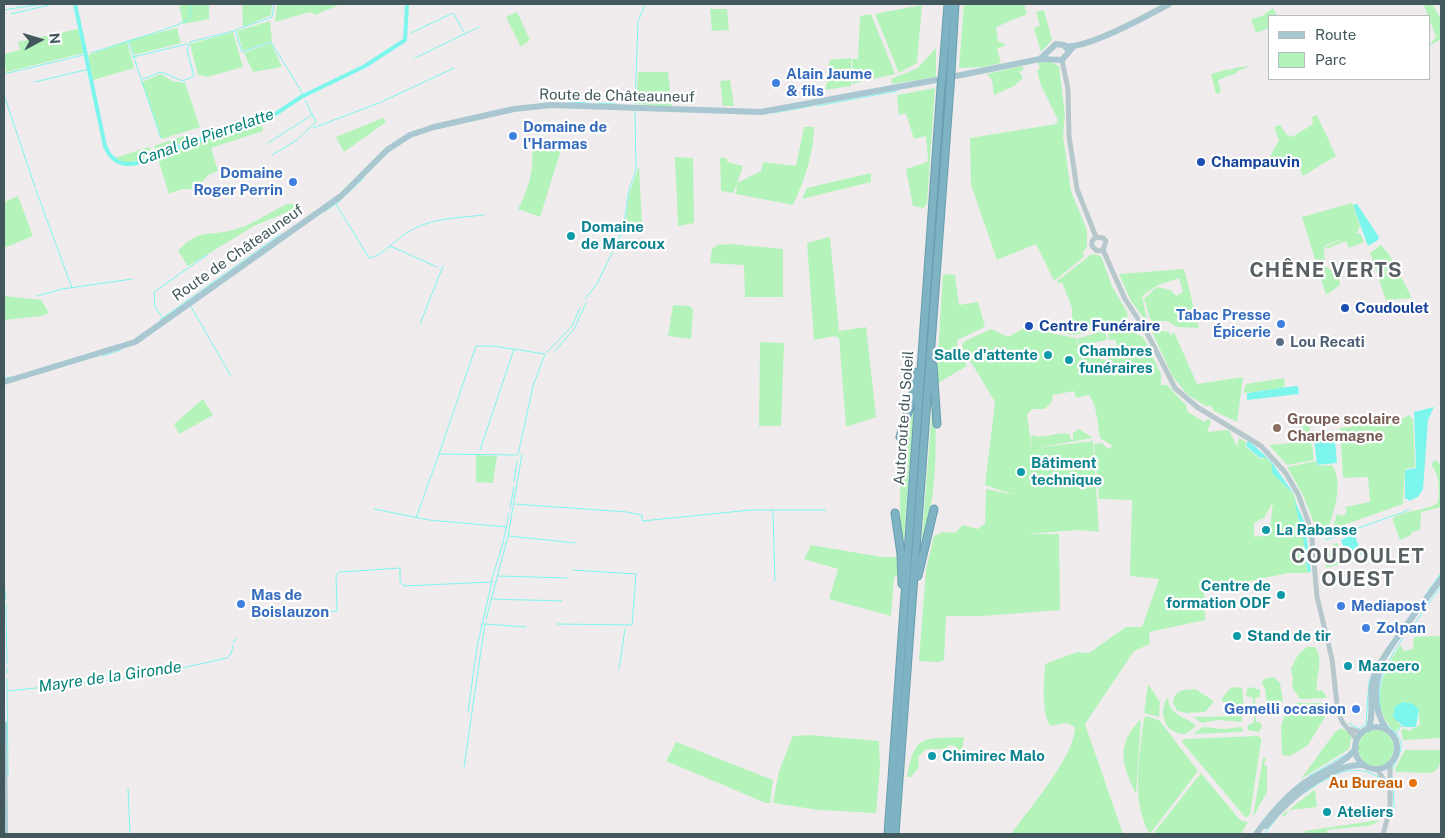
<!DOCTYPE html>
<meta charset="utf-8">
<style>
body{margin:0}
#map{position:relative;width:1445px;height:838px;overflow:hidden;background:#f0eced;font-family:"Public Sans",sans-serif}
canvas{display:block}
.frame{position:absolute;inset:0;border:5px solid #43585c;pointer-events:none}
.legend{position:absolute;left:1268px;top:15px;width:162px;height:65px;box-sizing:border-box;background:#fff;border:1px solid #b4bcbe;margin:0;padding:6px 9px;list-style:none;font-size:15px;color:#43585c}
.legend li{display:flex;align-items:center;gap:10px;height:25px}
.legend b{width:25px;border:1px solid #b4bcbe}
.north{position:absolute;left:15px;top:15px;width:50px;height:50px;-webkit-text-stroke:4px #fff;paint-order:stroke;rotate:84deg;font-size:14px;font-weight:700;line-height:20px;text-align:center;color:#43585c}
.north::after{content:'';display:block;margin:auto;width:18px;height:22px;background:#43585c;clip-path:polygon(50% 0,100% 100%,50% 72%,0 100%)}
</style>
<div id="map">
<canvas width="1445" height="838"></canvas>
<div class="frame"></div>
<ul class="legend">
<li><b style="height:6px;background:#a8c7d0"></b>Route</li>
<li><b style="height:14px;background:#b4f4bb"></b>Parc</li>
</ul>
<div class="north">N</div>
</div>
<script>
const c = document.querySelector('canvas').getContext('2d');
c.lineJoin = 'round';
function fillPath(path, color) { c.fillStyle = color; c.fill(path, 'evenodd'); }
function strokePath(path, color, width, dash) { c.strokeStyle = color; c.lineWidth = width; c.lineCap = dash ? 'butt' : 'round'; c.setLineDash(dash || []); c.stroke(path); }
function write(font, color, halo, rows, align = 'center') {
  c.font = font + ' "Public Sans",sans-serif'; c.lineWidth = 4.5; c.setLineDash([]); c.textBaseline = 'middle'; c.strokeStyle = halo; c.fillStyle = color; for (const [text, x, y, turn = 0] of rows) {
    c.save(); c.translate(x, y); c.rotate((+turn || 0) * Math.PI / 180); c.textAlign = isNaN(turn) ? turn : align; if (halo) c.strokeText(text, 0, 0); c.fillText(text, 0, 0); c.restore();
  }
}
const green = new Path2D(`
 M179,4H209V19L183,24Z
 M242,4H272L271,15L243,27Z
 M277,4H339V5L315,15L310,12L275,22Z
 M964,4H1024L1027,14L996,27L998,41L1015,49L1006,45L997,49L1001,63L983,67L959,68Z
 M1432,4L1441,19V39L1429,46L1436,37L1424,5Z
 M922,5L917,63L899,73L875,14Z
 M1273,8L1277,16H1269V28L1256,33L1251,19L1262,16Z
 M710,9H727L729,30L712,31Z
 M1044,10L1052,40L1041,52L1034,28L1040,26L1036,12Z
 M517,12L530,40L521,47L506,17Z
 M871,14L895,74L852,84V59H858L860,16Z
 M270,21L272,41L243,51L237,31Z
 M177,28L181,43L134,55L129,40Z
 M78,29L84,53L6,72L4,54L20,50L18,42Z
 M233,32L243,67L207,77L198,75L190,44Z
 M127,41L134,68L93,80L88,55Z
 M271,43L282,67L253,72L244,53Z
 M936,48V77L892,84L891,79L918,68Z
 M851,58V86L825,90L831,66L828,65L830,60Z
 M1048,61L1059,66L1065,115L1063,136L1071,191L1087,230V246L1083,252L1084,257L1054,281L1036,244L997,260L971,185L970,138L1056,124L1058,120L1040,83L1037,70L1040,69L1038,62Z
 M1022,66L1024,69L1019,72L1023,78L1014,86L994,95L992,80L987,74Z
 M1247,66L1248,67L1237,71V73L1218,80L1221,92L1216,94L1211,74L1229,69L1231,72L1230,69Z
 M638,72H668L672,107L636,104Z
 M161,74L172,81L185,83L200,127L162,139L142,82Z
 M730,80L734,106H723L720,81Z
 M935,88L927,204L923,208L913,206L906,169L927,162L928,159L926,136L914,139L906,113L899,115L897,95Z
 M1317,115L1336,156L1303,176L1295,159L1271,168L1269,159L1279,140L1274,127L1280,125L1287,135L1292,137L1313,124L1312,117Z
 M260,117L263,131L211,148L218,171L208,175L195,191C186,186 178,190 169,194L154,146L186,135L189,141Z
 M383,118L386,122L344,152L336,137Z
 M804,127H814C814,153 804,182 793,205L736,194L737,184L733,193L721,191L720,158H727V162L743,166L737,183L761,171L763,162L796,166Z
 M149,147L156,156L127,163L114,158Z
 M532,150H561L540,217L518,209C528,190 534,172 532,150Z
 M675,157L693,158L694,223L678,226Z
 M639,166L642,224L636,227L625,225L629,194Z
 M871,173V182L802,199L807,188Z
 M18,196L33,236L4,248V202Z
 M1352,203L1360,226L1356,234L1360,233L1364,242L1349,248L1346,241L1326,249L1325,247L1345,238L1324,246L1325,266L1339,275L1340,285L1326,295L1302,217Z
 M287,204H300L302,206L254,226L188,266L178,251C199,228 206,237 233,230C248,227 272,211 287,204Z
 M830,237L839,331L866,327L876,417L849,426H846L839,338L834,336L814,340L807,243Z
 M731,244L783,249V297H745L744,265L710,263L712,249L717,245Z
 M1381,245L1390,256L1412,298L1386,300L1370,253Z
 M1092,254L1101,256L1112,286L1127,312L1128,321L1075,335L1061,333L1060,328L1065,329L1072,324V308L1062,282L1059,284L1057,281Z
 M1184,269L1199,328L1177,327L1168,321H1152L1150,318L1144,299L1157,287L1171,290L1176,296L1183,292L1179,278L1158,285L1142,296L1147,320L1146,321L1131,301L1119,274Z
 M943,274L955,275L959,305L978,302L985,327L957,340V347L967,366L938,383L937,370Z
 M4,296L41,300L49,313L41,316L4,320Z
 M673,305L690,306L693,310L691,339L668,336Z
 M1122,327H1134L1137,334L1143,337L1161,374V385H1167L1186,405L1188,412L1204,422L1208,419L1211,421L1207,432L1229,430L1237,447L1239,438L1247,443L1245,446L1260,459L1266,457L1272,464V473L1294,494L1304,535L1306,552L1305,561L1308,573H1288L1204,591L1205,620L1149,632L1150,644L1134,651L1085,724L1123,834H1011C1029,809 1075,756 1075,727L1067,723L1050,726C1041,709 1044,682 1045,664L1077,652L1089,653L1126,627H1142L1159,579L1130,576L1132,500L1099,499L1094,444L1102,443L1108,449L1113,446L1100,438C1097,423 1098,408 1089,395L1076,398L1074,391L1053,395L1052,401L1045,409H1032L1027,415L1032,449L1031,435C1047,440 1055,431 1070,434L1071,440H1073V433L1079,429L1093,438L1035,448L1093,441L1099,532L1079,530L1026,534H1059L1060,610L982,616H946L944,660L939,662L919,661L926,570L934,536L943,532L955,533L963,525L978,529L985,524L986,489L1015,495L985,485L995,402L963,349L962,345L965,341L991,329L1008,337L1024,328L1076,338L1084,368L1077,339L1105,330L1107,340L1087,344L1089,354L1107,361L1111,354V347L1117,345L1115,340H1109L1107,330ZM1273,502L1269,535L1254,537V523L1264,518Z
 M1151,330L1170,332V336L1174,332L1197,384L1243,377L1237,422L1212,410L1213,408L1208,405L1207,407L1188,395L1173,377Z
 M760,342L783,343L784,346L781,426H759Z
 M1284,378L1285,385L1283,388L1243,393L1246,384Z
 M915,396L903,551C897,497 900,448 915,396Z
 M933,397C939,449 935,501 921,551Z
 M203,399L213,415L179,434L174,424Z
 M1409,415L1413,420L1415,467L1405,469L1403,504L1332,529L1337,514L1344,516L1347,511L1345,507L1370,502L1368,477L1343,478L1340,428L1397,421Z
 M1309,421L1314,460L1287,465L1269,445L1305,442L1302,423Z
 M476,455L497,456L493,483L476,482Z
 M1436,460L1441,465V507L1421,512L1420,530L1412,532L1411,535L1400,540L1393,521V518C1405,510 1432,510 1438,502C1440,490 1439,475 1432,466L1433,461Z
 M1316,461L1317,466L1332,465C1344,483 1334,510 1328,530L1319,529L1314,523L1303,495L1287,467Z
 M1338,543V565L1326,568C1324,559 1328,551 1334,544Z
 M811,545L882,557H898V575L894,577L891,616L829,599L838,569L804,559Z
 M1441,636V738L1403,740L1401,731L1404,728L1409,731L1421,724L1419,721V709L1397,722L1401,725L1395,732C1368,706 1382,672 1400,645L1404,651L1413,649L1414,637Z
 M1307,647H1315C1325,661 1315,675 1317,691L1322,690L1327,698L1300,699L1292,687L1293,679L1291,668L1298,655Z
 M1274,677L1280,683L1283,701L1267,705L1265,689L1262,684L1263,679Z
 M1148,684L1160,702L1159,717L1144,713Z
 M1239,687L1242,688L1244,709L1240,712L1221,700L1230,688Z
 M1250,687L1260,690V697L1255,698L1256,722H1260L1262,726L1259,732L1248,730V725L1254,722L1253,698L1246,696L1247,689Z
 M1195,689L1214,701L1205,712L1187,713L1177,711L1173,702C1175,689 1184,690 1195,689Z
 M1168,697C1169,716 1184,715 1196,726L1186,734C1165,735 1157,712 1168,697Z
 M1295,703H1326L1325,717L1308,745L1290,756L1282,755L1281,726L1286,711L1291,709Z
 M1147,716L1160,721L1198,771L1150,834C1130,801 1140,754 1144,718Z
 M1242,716V722L1218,720L1202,723L1193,717Z
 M1141,719L1136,794C1122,765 1115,745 1141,719Z
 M1203,727L1224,729L1242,727L1243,732L1193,734Z
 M1341,728L1352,735L1349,749L1301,779L1335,732Z
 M1358 748a18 18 0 1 1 36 0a18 18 0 1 1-36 0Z
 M809,735L879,741L880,767L876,813L819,810L773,803L779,771L793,736Z
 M1258,736L1261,738V742L1250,814L1246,818L1182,742L1184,739Z
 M964,737L962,750H956V746L948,745L947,749H926L918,757L919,767L911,777H907C915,733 923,739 964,737Z
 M676,742L773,780L770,803H766L666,761Z
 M1405,750H1441C1441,760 1441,770 1431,773L1396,772L1395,769Z
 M1263,758H1266L1264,766H1267V792L1253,817Z
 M1201,773L1240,820L1248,822L1241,834H1153Z
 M1318,787L1315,790L1317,807L1289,810L1285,816H1281Z
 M1380,820L1372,825L1327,830V834H1298H1305V831Z`);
const water = new Path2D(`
 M1357,204L1379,237L1378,240L1368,246L1353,205Z
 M1295,386H1298L1299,394L1247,400V393Z
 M1434,407L1428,420L1423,489L1418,497L1409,501L1408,499H1405V470L1416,468L1414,412Z
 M1313,431H1334L1337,463L1317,465Z
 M1248,440L1271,461L1294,494L1272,473V464L1266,457L1260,458L1246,446Z
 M1294,499L1305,523L1311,572H1308L1304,554L1306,552Z
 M1354,534L1362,554L1352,557L1346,555L1341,540Z
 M1404,702L1413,704L1419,709L1416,727H1404L1393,717L1395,706Z`);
const stream = new Path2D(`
 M274,4L272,17L235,30L242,52L271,42L303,94
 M4,10L41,4
 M11,14L53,4
 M411,33L453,13L464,32
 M128,40L161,138
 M91,53C105,48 185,25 189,19C191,15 190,8 190,4
 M133,57L187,44
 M415,58L479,27
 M4,74L83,55
 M143,79L161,72L183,81L194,76L187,50L190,42L234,31
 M35,82L89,69
 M4,95L35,187
 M567,102L591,103
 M596,103L616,104
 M635,104L638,22L645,4
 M816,106L897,91
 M772,113L812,106
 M313,128L379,103L454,68
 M268,143L312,115
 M272,155L297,140L316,122L305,100
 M36,190L72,288
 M346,195L364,178
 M336,204L369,258C383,256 396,239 408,232C431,218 457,218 484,215
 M324,212L341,200
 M390,246L437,267
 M37,296L62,289L132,279
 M585,299L597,284L623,230L629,190L636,170L635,110
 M190,305L231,376
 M162,317L155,307L154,292L207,255
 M160,320L281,234
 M420,324L443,266
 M555,351L574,329L586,303
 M547,352L572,326L580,308
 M102,356L121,350
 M4,378L11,377
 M480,450L514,349
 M516,455L439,454L476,346H493L545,354L533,386L518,455
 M514,481L517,461
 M515,504L627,512L642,515V521L751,510H826
 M510,508L514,487
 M374,509L429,520L507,527
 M773,510L775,581
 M416,518L439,454
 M509,536L575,543
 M1325,540L1409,510
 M498,576L567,578
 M4,581L6,600
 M1424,597L1441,573
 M492,599C515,600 538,600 562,601
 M6,604L7,664
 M486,619L508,536L522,454
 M257,620L262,615L337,611L336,575L340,572L400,568V582L404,586L491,582L503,543L509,513
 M485,624L526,627
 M557,624L632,625L636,574L573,570
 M1411,629L1441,586
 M233,643L237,638
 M619,669L625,629
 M7,673V667
 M7,678L8,776
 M8,691L146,676L227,658L231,654L233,646
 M1381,711C1375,682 1387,662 1403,638
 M468,712L477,647L492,581
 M1349,723L1359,729L1366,724L1369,682L1378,661
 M1388,726C1410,743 1400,751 1392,770
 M1396,733L1402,725
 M464,767L485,623
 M1309,776L1345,755
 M128,788L130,834
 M1306,792C1329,776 1350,762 1377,776L1383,791
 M1393,818L1394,806L1393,784
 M1264,834L1277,818`);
const canal = new Path2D(`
 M75,4L105,146C114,168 130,166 149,160C159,157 167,155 175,148L271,117L301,97L365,66L405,40L407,4`);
const minor = new Path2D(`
 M1062,60L1068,89L1069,136L1077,189L1096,237
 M1096,237L1092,241V246L1097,251L1103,250
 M1096,237L1103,238L1106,241L1103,250
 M1103,250L1125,299L1140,322
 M1140 326a4 4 0 1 1 8 0a4 4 0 1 1-8 0Z
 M1146,331L1175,388L1197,407L1261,446L1285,472L1298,494L1308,521L1312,540L1317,597L1332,659L1338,713L1343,723L1357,740
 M1351,729L1362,733
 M1377,769L1387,785
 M1383,834L1390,809V764`);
const major = new Path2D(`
 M1066,46C1087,49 1149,15 1169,4
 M1041,58L1056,44L1064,45L1067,49
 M956,76L1040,59L1062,60L1073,47
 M4,382L135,342L341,196L387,150L410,135L434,127L514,109L551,105L761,112L936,80
 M1379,673C1373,693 1375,711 1386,729
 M4,724L5,834
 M1355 748a21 21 0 1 1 42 0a21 21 0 1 1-42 0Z
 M1368,729C1376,716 1366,689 1377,669C1394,638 1420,608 1441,579
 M1266,826C1287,801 1329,763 1364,765
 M1256,834C1270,815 1285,797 1304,783C1320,772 1345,764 1356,748`);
const highway = new Path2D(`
 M943,70L948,4
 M951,71L955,4
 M933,365L937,424
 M900,437L912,400L917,372
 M895,513L901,554L902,584
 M918,576L934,509
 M888,834L941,87
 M895,834L950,87`);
const highwayBridge = new Path2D(`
 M941,87L943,70
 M950,87L951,71`);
const markers = [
 [776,83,5,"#3f7fe0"],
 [513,136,5,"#3f7fe0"],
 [1201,162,5,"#1a4fb4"],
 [293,182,5,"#3f7fe0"],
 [571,236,5,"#0f9aa8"],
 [1345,308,5,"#1a4fb4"],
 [1281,324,5,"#3f7fe0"],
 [1029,326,5,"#1a4fb4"],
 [1280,342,5,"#5c6f8a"],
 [1048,355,5,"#0f9aa8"],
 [1069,360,5,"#0f9aa8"],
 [1277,428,5,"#8d6e63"],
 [1021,472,5,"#0f9aa8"],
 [1266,530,5,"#0f9aa8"],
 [1281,595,5,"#0f9aa8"],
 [241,604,5,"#3f7fe0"],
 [1341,606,5,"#3f7fe0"],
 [1366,628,5,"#3f7fe0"],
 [1237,636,5,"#0f9aa8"],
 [1348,666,5,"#0f9aa8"],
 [1356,709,5,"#3f7fe0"],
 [932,756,5,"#0f9aa8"],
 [1413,783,5,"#e8710a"],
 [1327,812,5,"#0f9aa8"]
];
const shopNames = [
 ["Alain Jaume",786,74],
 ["& fils",786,91],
 ["Domaine de",523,127],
 ["l'Harmas",523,144],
 ["Domaine",283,173,"right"],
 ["Roger Perrin",283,190,"right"],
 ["Tabac Presse",1271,315,"right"],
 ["Épicerie",1271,332,"right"],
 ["Mas de",251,595],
 ["Boislauzon",251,612],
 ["Mediapost",1351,606],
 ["Zolpan",1376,628],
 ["Gemelli occasion",1346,709,"right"]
];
const streetNames = [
 ["Route de Châteauneuf",617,96,1],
 ["Route de Châteauneuf",238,253,-35],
 ["Autoroute du Soleil",904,418,-86]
];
const transitNames = [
 ["Champauvin",1211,162],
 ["Coudoulet",1355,308],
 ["Centre Funéraire",1039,326]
];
const cultureNames = [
 ["Domaine",581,227],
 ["de Marcoux",581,244],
 ["Chambres",1079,351],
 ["funéraires",1079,368],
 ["Salle d'attente",1038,355,"right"],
 ["Bâtiment",1031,463],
 ["technique",1031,480],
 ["La Rabasse",1276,530],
 ["Centre de",1271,586,"right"],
 ["formation ODF",1271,603,"right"],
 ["Stand de tir",1247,636],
 ["Mazoero",1358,666],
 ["Chimirec Malo",942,756],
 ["Ateliers",1337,812]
];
const serviceNames = [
 ["Lou Recati",1290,342]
];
const educationNames = [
 ["Groupe scolaire",1287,419],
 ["Charlemagne",1287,436]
];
const foodNames = [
 ["Au Bureau",1403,783]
];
const waterNames = [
 ["Canal de Pierrelatte",206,137,-19],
 ["Mayre de la Gironde",110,677,-8]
];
const districtNames = [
 ["CHÊNE VERTS",1326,271],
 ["COUDOULET",1358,557],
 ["OUEST",1358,580]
];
fillPath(green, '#b4f4bb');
fillPath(water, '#7cf6ed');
strokePath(stream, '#7cf6ed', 1);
strokePath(canal, '#7cf6ed', 4);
strokePath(highway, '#699eae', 9);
strokePath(minor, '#b6c8cc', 5);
strokePath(major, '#a8c7d0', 6);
strokePath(highway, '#7eb3c3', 7);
strokePath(highwayBridge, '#699eae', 9, []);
strokePath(highwayBridge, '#7eb3c3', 7);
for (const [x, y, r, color] of markers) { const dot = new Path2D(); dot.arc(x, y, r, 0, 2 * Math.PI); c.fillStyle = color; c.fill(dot); strokePath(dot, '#fff', 2); }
write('bold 15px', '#366cbe', '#fff', shopNames, 'left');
write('15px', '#43585c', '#fff', streetNames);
write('bold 15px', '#164399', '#fff', transitNames, 'left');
write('bold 15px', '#0d838f', '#fff', cultureNames, 'left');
write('bold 15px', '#4e5e75', '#fff', serviceNames, 'left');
write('bold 15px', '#785e54', '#fff', educationNames, 'left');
write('bold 15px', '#c56008', '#fff', foodNames, 'right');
write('italic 16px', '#058279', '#fff', waterNames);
c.letterSpacing = '1px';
write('bold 20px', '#596063', '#fff', districtNames);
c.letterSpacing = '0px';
</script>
